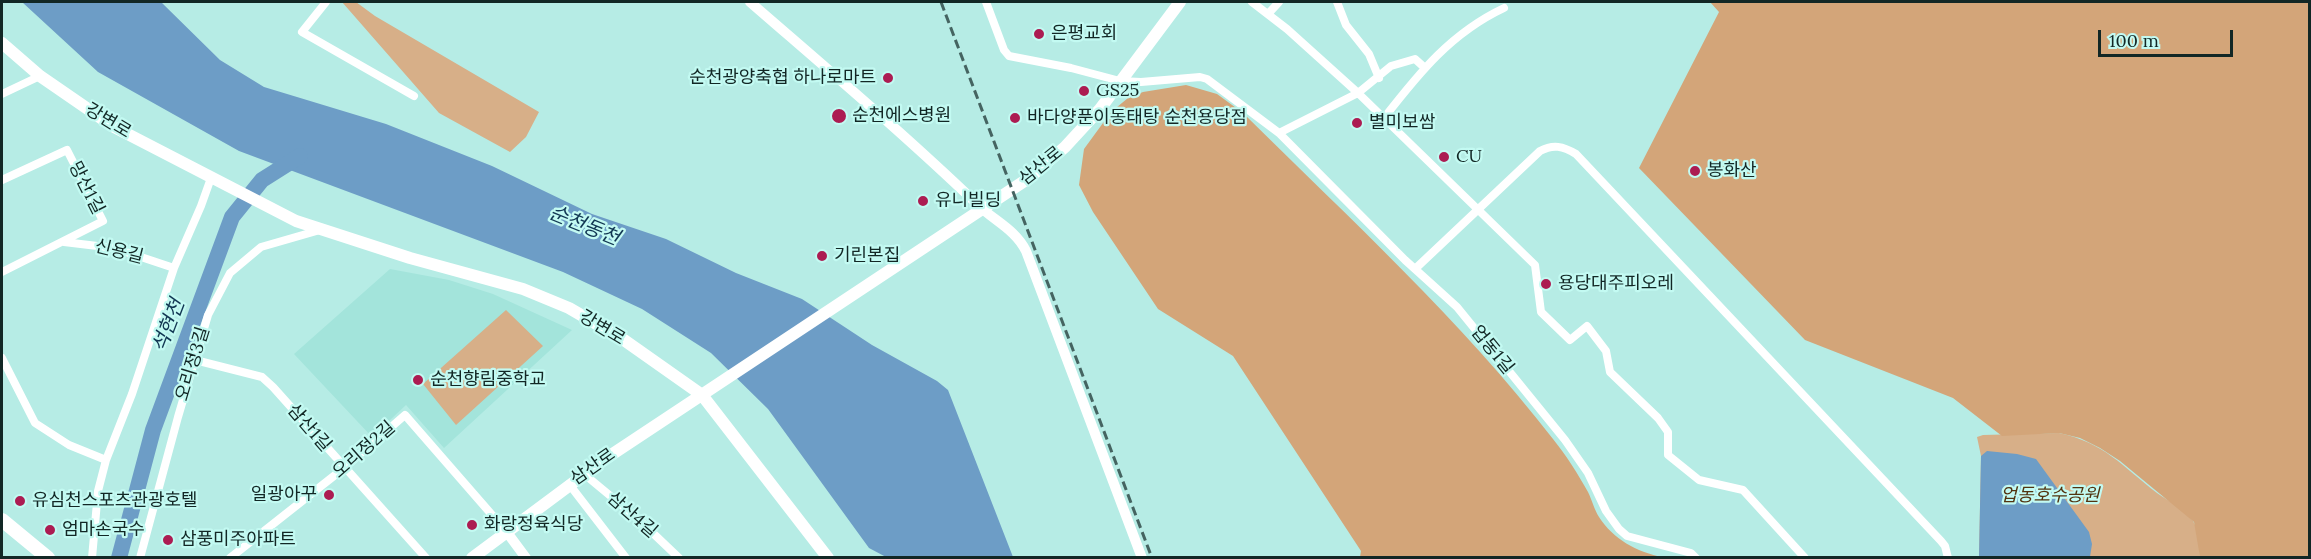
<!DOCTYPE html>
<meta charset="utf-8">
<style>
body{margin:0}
#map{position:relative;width:2311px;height:559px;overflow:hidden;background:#b6ece5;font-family:Lora,serif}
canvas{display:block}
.frame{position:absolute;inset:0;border:3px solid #122725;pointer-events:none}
.scale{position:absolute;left:2098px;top:30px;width:135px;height:27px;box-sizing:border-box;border:3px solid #122725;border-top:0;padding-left:8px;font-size:18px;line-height:21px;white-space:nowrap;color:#122725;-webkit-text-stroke:4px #c3faf2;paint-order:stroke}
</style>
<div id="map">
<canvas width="2311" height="559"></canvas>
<div class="frame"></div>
<div class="scale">100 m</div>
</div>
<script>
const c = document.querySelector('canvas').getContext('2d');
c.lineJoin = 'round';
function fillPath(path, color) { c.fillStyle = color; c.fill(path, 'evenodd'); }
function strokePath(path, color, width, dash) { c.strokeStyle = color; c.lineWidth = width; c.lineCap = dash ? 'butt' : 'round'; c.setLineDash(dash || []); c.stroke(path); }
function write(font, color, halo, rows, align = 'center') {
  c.font = font + ' Lora,"Noto Sans KR",serif'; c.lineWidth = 4.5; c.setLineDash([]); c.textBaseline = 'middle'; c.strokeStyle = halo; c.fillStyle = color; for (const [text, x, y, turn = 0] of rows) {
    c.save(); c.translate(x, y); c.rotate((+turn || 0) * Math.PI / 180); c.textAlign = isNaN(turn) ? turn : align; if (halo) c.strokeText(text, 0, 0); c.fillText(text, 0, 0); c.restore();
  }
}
const built = new Path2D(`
 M390,269L449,280L493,294L572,330L444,448L406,405L372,437L294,354Z`);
const green = new Path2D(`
 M342,2H356L375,16L539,112L526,137L510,152L439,113Z
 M506,310L543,346L456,425L423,384Z
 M2059,433C2105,443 2122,466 2157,493C2168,501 2185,509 2193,521C2199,530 2200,547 2200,557H1979L1981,456L1977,437L1983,435Z`);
const forest = new Path2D(`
 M1710,2H2309V557H2200L2194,522L2120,461L2100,448L2080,438L2059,433L2002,436L1953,398L1805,340L1639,168L1719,12Z
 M1186,85L1217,94L1243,113C1350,219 1461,320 1553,439C1566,455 1578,474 1588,492C1592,500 1594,509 1599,517C1613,539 1637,552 1662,557H1360L1361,551L1233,356L1158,309L1093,212L1079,185L1084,149L1111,112L1128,98L1143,92Z`);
const water = new Path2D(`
 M22,2H161L220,60L264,87L386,124L492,166L592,214L666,239L736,273L802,299L872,345L937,381L948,390L1013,557H886L869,548L768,409L711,353L642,309L563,272L239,151L98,72Z
 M1987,451L2017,454L2036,459L2089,532L2092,544L2090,557H1979L1981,456Z`);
const river = new Path2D(`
 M119,558L153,430L232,217L262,180L300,156`);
const minor = new Path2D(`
 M326,2L302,32L414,96
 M986,2L1004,50L1009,56L1071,68L1120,81L1141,82L1200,77L1207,79L1279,133L1405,260L1457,307L1565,440L1588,473L1606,511L1619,529L1627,536L1691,553L1696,558
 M1252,2L1287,29L1358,93L1535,265L1541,312L1570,340L1587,326L1606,351L1610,372L1658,418L1668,432V455L1699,480L1743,490L1805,558
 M1337,2L1346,25L1369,54L1379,78
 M1268,14L1279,2
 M2,94L40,76
 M1384,118C1419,73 1451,33 1504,8
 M1279,133L1358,93L1391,66L1415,59L1425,68
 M2,180L67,150L103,221L2,272
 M64,242L114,248L174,268
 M1415,269L1540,151C1553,144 1563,146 1576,154L1941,541L1945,546L1948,558
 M2,358L35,423L69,445L106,460
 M195,360L262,377L273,387L426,558
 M584,474L637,518L679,558
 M569,484L626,558
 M92,558L98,491L106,460L132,394L174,268L201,206L211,178
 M140,558L178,417L208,315L230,273L261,247L320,230
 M230,558L344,468L405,415L506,531`);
const tertiary = new Path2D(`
 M750,2C826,68 904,134 977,204C994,221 1015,229 1026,251L1142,558
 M506,531L526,558`);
const secondary = new Path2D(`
 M2,43L40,76L114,127L296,221L410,258L523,289L569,308L624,340L702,395L828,558
 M472,558L605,459L1029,178L1065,147L1100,109L1180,2`);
const primary = new Path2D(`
 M2,520L48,558`);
const rail = new Path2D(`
 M941,2L1152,558`);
const markers = [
 [1039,34,6,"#ac1c52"],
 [888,78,6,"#ac1c52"],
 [1084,91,6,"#ac1c52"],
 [839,116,8,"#ac1c52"],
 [1015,118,6,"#ac1c52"],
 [1357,123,6,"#ac1c52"],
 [1444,157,6,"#ac1c52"],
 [1695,171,6,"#ac1c52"],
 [923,201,6,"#ac1c52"],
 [822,256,6,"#ac1c52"],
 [1546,284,6,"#ac1c52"],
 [418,380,6,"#ac1c52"],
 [329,495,6,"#ac1c52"],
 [20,501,6,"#ac1c52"],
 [472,525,6,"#ac1c52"],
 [50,530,6,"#ac1c52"],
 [168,540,6,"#ac1c52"]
];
const poiNames = [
 ["은평교회",1051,34],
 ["순천광양축협 하나로마트",876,78,"right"],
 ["GS25",1096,91],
 ["순천에스병원",852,116],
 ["바다양푼이동태탕 순천용당점",1027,118],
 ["별미보쌈",1369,123],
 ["CU",1456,157],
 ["봉화산",1707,171],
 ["유니빌딩",935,201],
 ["기린본집",834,256],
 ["용당대주피오레",1558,284],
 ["순천향림중학교",430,380],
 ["일광아꾸",317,495,"right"],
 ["유심천스포츠관광호텔",32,501],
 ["화랑정육식당",484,525],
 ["엄마손국수",62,530],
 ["삼풍미주아파트",180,540]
];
const streetNames = [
 ["강변로",108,121,31],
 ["삼산로",1041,166,-39],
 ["망산1길",86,188,63],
 ["신용길",119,252,14],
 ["강변로",602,328,31],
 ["업동1길",1492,350,51],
 ["오리정3길",193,364,-73],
 ["삼산1길",309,428,49],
 ["오리정2길",364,450,-41],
 ["삼산로",593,467,-35],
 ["삼산4길",632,515,41]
];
const parkNames = [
 ["업동호수공원",2050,496]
];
const waterNames = [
 ["순천동천",584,226,22],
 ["석현천",169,326,-69]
];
fillPath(built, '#a3e4db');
fillPath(green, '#d7af88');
fillPath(forest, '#d3a579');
fillPath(water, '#6d9dc6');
strokePath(river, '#6d9dc6', 16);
strokePath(minor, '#fff', 8);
strokePath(tertiary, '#fff', 10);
strokePath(secondary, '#fff', 12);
strokePath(primary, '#fff', 14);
strokePath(rail, '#456461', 3, [9, 4.5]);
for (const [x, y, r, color] of markers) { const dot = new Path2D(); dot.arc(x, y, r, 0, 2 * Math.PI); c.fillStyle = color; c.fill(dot); strokePath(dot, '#c3faf2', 2); }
write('18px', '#122725', '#c3faf2', poiNames, 'left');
write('18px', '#122725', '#c3faf2', streetNames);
write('italic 18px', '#52330f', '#c3faf2', parkNames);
write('italic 20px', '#113652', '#c3faf2', waterNames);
</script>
